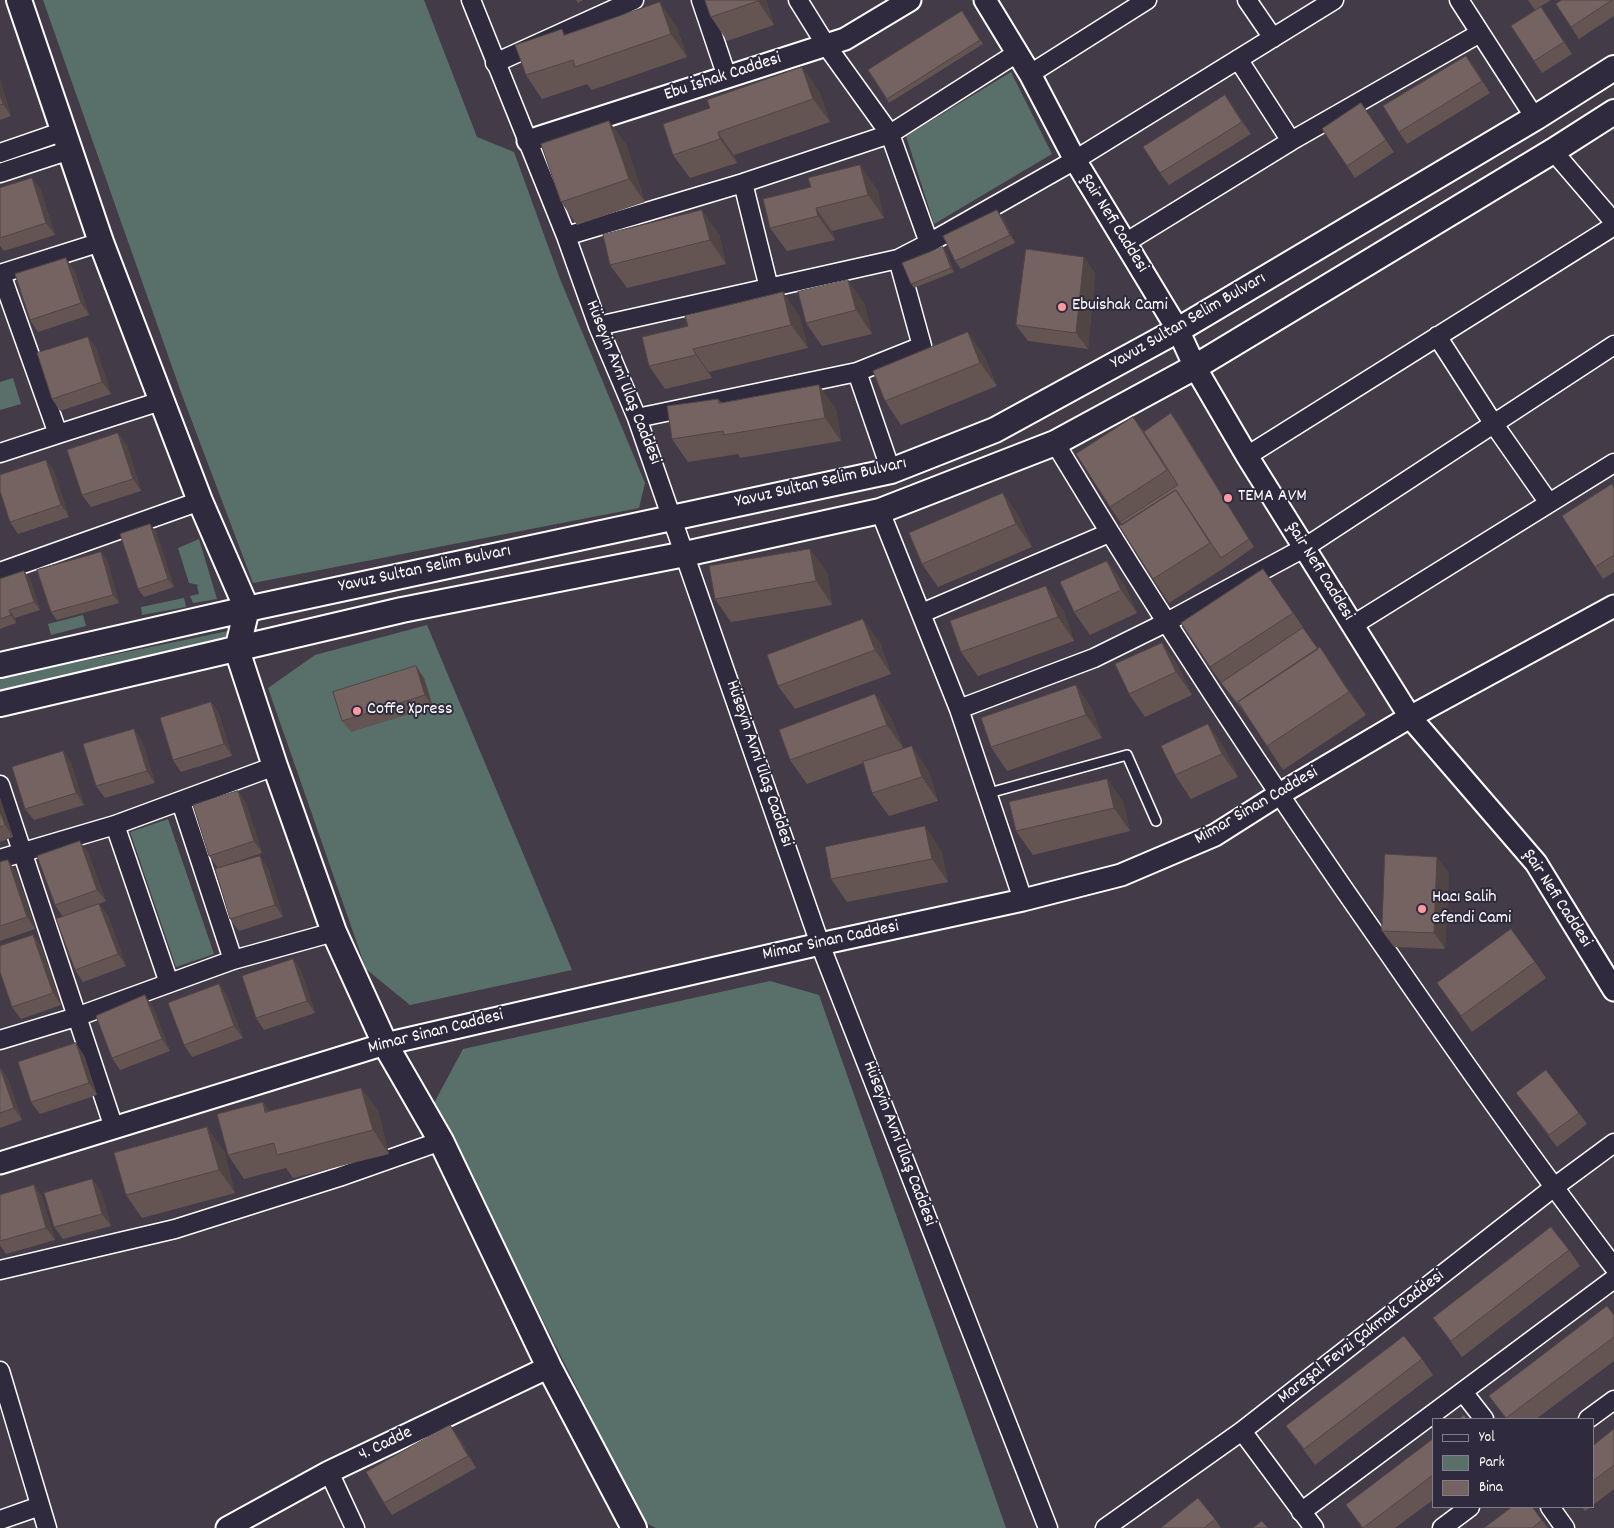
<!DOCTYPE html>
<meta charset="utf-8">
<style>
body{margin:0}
#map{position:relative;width:1614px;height:1528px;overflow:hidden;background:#443b48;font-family:Dekko,sans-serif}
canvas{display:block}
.legend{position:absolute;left:1432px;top:1418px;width:162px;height:90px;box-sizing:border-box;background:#2f2a3d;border:1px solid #827f8b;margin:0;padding:6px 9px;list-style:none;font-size:15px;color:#fff}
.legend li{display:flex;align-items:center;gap:10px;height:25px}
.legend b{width:25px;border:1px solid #827f8b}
</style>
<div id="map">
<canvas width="1614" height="1528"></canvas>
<ul class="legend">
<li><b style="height:6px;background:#2f2a3d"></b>Yol</li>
<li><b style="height:14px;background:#59706a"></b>Park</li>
<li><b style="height:14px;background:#746361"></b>Bina</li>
</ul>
</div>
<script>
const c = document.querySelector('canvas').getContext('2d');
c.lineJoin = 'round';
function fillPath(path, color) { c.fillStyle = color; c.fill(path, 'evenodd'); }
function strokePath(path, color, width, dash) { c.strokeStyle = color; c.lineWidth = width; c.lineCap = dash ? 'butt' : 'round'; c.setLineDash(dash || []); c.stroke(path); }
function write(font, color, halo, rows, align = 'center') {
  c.font = font + ' Dekko,sans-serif'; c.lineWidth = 4; c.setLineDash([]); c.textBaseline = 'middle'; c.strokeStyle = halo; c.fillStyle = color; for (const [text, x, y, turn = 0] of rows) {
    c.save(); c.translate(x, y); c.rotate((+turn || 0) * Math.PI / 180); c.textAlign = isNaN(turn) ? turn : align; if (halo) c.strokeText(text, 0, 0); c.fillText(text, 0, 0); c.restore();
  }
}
const green = new Path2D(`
 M43,0H424L477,137L514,152L560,279L645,483L639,508L253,583L182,395Z
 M1011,72L1052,154L934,224L906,136Z
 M13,378L21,404L0,410V382Z
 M199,539L217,599L193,603L190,596L199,594L197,586L199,585L189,583L178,548Z
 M184,598L186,607L142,615L141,607Z
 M83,615L86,626L51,635L48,624Z
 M427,625L572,970L410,1005L366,969L268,688L315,655Z
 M228,631L232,641L0,690V678Z
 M168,819L214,954L176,967L130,832Z
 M770,981L819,995L1006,1528H656L644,1522L434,1103L463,1049Z`);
const service = new Path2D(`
 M989,793L1127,755L1156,821`);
const minor = new Path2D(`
 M471,0L566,236L598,326L637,418L820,944L1048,1528
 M701,0L727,77
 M1247,0L1273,38
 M1459,0L1535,118
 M1238,59L1291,141
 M495,63L634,0
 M1030,74L1147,0
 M1553,151L1614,222
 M0,153L64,131
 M0,173L70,150
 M743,183L769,288
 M566,236L743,183L890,134L826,45L798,0
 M929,243L1075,160L1334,0
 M1125,243L1291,141L1480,33
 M0,274L101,242
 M598,326L898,259L929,243L890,134L1017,53
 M1437,336L1493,423L1549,503
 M857,372L891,471
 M637,418L857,372L922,346L898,259
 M58,434L161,401
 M1055,443C1160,617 1272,787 1389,954C1462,1060 1536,1165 1614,1267
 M0,453L58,434L1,274
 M1247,456L1614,226
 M880,511L959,709L1023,900
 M0,572L200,501
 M922,613L1109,533
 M1353,625L1614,463
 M959,709L1094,658L1167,622L1304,548L1614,345
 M0,785L114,1128
 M181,802L233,960
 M115,825L169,983
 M0,859L115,825L275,766
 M0,1040L76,1017L233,960L334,932
 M0,1270L175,1229L339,1177L441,1141
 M0,1371L47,1528
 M1463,1392L1484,1419
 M1588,1419L1614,1400
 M1242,1431L1314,1528
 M329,1472L355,1528
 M1550,1507L1565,1528
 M1301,1512L1614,1279
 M0,1520L40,1506
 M1105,1528L1242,1431L1553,1188L1614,1143
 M1442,1528L1470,1507`);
const tertiary = new Path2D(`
 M985,0L1030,74L1075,160L1178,330L1195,367L1247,456L1410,717L1536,863L1614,990
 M528,141L845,39L910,0
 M0,1163L385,1044L820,944L1023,900L1121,875L1215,835L1278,795L1410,717L1614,606
 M227,1528L329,1472L549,1367`);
const secondary = new Path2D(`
 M19,0L101,242L200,501L247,609L237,650L275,766L334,932L385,1044L441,1141L549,1367L634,1528
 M0,665L247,609L891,471L995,430L1178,330L1535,118L1614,68
 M0,704L402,610L685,554L880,511L1055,443L1195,367L1553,151L1614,112`);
const wall = new Path2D(`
 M576,0H583L578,3Z
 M705,0H766L774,25L727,41L711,17Z
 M1528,0H1551L1535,10Z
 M1562,0H1614V16L1579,39L1556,4Z
 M962,11L983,44L889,103L868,70Z
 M1549,19L1572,54L1542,73L1534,61Z
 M676,26L687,57L592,90L587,84L542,99L526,75L566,35Z
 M1466,56L1490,93L1407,144L1399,132Z
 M0,80L11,116L0,120Z
 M819,91L830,122L734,155L737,163L690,178L673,155L663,124Z
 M1225,95L1251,134L1169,185L1160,173Z
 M1361,103L1394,152L1355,178L1322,129Z
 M626,144L645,202L577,225L561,202Z
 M32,178L40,189L55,235L4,251L0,246V188Z
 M877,189L884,218L832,231L835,240L787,251L770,228L763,199Z
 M997,210L1003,218L1015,243L961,269L955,261Z
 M719,234L726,264L627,288L610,265Z
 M943,247L946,251L954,272L914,288L911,284Z
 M74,270L89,315L38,332L30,320Z
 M1095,273L1088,349L1028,341L1016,325Z
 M864,303L872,334L822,346L806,323Z
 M799,315L808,348L709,372L712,378L665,389L649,366L642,337Z
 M88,337L96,349L111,394L60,411L52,399Z
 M984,356L997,386L901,425L885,401Z
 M718,399L721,402L836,409L841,441L740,458L738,454L688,462L672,439Z
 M1133,417L1144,432L1177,421L1254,547L1227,566L1169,603L1153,579L1120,522L1110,507Z
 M127,445L141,491L91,507L82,495Z
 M46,460L54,472L69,517L18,534L10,522Z
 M1614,487V572L1603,579L1595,567Z
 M1003,493L1019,517L1032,547L938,587L922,564Z
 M150,524L156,532L174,587L144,597L138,589Z
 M101,552L107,560L119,603L57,620L51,612Z
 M1263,569L1318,649L1336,671L1366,715L1283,770L1249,719L1227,691L1210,667Z
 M24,571L30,579L40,610L15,618L16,623L0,629V579Z
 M827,572L832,605L731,622L715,599Z
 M1124,584L1137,613L1090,635L1074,612Z
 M1063,610L1074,641L978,676L961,652Z
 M880,643L891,674L795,709L778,686Z
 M1162,643L1178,666L1192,695L1145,717L1129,694Z
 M424,678L433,707L351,732L342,721Z
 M1076,685L1092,709L1102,738L1007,771L991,747Z
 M875,694L891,718L903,748L888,754L928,770L938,801L889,816L872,793L863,763L807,784L790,760Z
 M211,702L219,714L232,756L181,772L173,760Z
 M1208,724L1224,748L1238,777L1191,799L1175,775Z
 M142,741L155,783L105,798L96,786Z
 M63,751L71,763L84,805L34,820L25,809Z
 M1107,779L1123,802L1130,831L1033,855L1016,831Z
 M0,798L13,837L0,842Z
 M246,803L262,853L218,868L209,856Z
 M941,850L948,882L847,902L831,879Z
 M88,853L106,901L99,904L108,916L126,966L83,982L75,970L63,917L55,905Z
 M0,862L16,872L35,929L0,941Z
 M268,868L283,917L239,931L230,919Z
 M1449,873L1445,949L1394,947L1382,931Z
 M33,935L41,947L61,1005L21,1019L12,1007Z
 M293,959L301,971L315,1013L264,1030L256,1018Z
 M1535,962L1546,978L1472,1032L1437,983Z
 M219,984L227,996L243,1038L192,1057L184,1045Z
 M153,1007L170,1051L120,1070L112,1058Z
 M84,1055L97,1095L40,1114L31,1102Z
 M0,1067L8,1079L22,1120L0,1128Z
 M361,1088L378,1111L389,1154L293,1178L286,1168L244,1179L228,1155L263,1102L269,1111Z
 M1516,1093L1579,1113L1587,1124L1557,1147Z
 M224,1151L235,1193L142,1218L126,1195Z
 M92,1179L101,1191L111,1226L63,1239L54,1227Z
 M34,1185L42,1197L55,1240L6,1254L0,1245V1195Z
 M1569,1250L1580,1266L1462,1357L1433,1318Z
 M1614,1315V1361L1536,1419H1506L1489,1396Z
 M1422,1359L1433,1375L1315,1465L1286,1426Z
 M1614,1429V1489L1593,1505V1446Z
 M459,1437L476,1468L392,1515L384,1503Z
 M1433,1439V1500L1395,1528H1362L1346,1505Z
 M1532,1507L1548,1528H1484Z
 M1582,1507H1591L1585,1511Z
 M1215,1519L1221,1528H1161Z`);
const shadedWall = new Path2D(`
 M758,0H766L774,25L758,1Z
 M660,2L676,26L687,57L671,34Z
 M1466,56L1475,67L1490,93L1482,81Z
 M802,67L819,91L830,122L813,99Z
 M0,80L11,116L3,104L0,95Z
 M1225,95L1234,107L1251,134L1242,122Z
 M609,121L626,144L645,202L629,179Z
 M718,132L734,155L737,163L720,139Z
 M860,165L877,189L884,218L868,195Z
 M32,178L40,189L55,235L46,223Z
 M816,208L832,231L835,240L818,216Z
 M702,210L719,234L726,264L710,240Z
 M997,210L1003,218L1015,243L1010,235Z
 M943,247L946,251L954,272L951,268Z
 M1084,257L1095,273L1088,349L1076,333Z
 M66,258L74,270L89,315L81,303Z
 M848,280L864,303L872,334L856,310Z
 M783,292L799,315L808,348L791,325Z
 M968,332L984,356L997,386L980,363Z
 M88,337L96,349L111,394L102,382Z
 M693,349L709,372L712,378L696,355Z
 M819,385L836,409L841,441L825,418Z
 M1171,413L1177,421L1254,547L1249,539Z
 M118,433L127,445L141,491L133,479Z
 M46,460L54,472L69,517L61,505Z
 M1003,493L1019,517L1032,547L1016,524Z
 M150,524L156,532L174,587L168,579Z
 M810,549L827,572L832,605L816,581Z
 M101,552L107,560L119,603L113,595Z
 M1107,561L1124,584L1137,613L1121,590Z
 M24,571L30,579L40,610L34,602Z
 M1046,586L1063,610L1074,641L1058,617Z
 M9,610L15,618L16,623L11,615Z
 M863,619L880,643L891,674L875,650Z
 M1162,643L1178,666L1192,695L1176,672Z
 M1320,647L1336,671L1366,715L1349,692Z
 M416,666L424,678L433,707L425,695Z
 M1076,685L1092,709L1102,738L1086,715Z
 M875,694L891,718L903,748L887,725Z
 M211,702L219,714L232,756L224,744Z
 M1208,724L1224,748L1238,777L1222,754Z
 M134,729L142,741L155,783L147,771Z
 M912,746L928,770L938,801L922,777Z
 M63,751L71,763L84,805L76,793Z
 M1107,779L1123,802L1130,831L1114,808Z
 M238,791L246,803L262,853L254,841Z
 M0,798L13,837L5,825L0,811Z
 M925,826L941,850L948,882L932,859Z
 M80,841L88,853L106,901L97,890Z
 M260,856L268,868L283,917L275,905Z
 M1437,857L1449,873L1445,949L1434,933Z
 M8,860L16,872L35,929L27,917Z
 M99,904L108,916L126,966L118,954Z
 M33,935L41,947L61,1005L53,993Z
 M293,959L301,971L315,1013L307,1001Z
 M219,984L227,996L243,1038L234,1026Z
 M145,995L153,1007L170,1051L162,1039Z
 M76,1043L84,1055L97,1095L89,1083Z
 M0,1067L8,1079L22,1120L14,1108Z
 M361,1088L378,1111L389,1154L373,1130Z
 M263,1102L279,1126L265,1112Z
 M207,1127L224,1151L235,1193L219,1170Z
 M92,1179L101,1191L111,1226L102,1214Z
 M34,1185L42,1197L55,1240L46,1228Z
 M450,1425L459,1437L476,1468L468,1456Z`);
const building = new Path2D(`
 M705,0H758V1L711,17Z
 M1562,0H1612L1571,27L1556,4Z
 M660,2L671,34L575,67L573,60L526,75L515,45L562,29L564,35Z
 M1541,7L1564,42L1534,61L1511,26Z
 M962,11L980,40L887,99L868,70Z
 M1466,56L1482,81L1399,132L1383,106Z
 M802,67L813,99L718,132L720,139L673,155L663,124L710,108L707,100Z
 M0,95L3,104L0,105Z
 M1225,95L1242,122L1160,173L1143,147Z
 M1361,103L1386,140L1347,166L1322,129Z
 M609,121L629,179L561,202L541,144Z
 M860,165L868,195L816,208L818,216L770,228L763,199L811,187L808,178Z
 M32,178L46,223L0,238V188Z
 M702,210L710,240L610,265L603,235Z
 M997,210L1010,235L955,261L943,236Z
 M943,247L951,268L911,284L902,263Z
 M1026,249L1084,257L1076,333L1016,325Z
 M66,258L81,303L30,320L15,274Z
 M848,280L856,310L806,323L798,292Z
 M783,292L791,325L693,349L696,355L649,366L642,337L688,326L685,316Z
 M968,332L980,363L885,401L873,371Z
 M88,337L102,382L52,399L37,353Z
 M819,385L825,418L724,435L723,431L672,439L667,406L718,399L719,403Z
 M1171,413L1249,539L1221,558L1176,490L1122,525L1120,522L1178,485L1144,432Z
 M1133,417L1167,470L1110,507L1076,454Z
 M118,433L133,479L82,495L67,450Z
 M46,460L61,505L10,522L0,491V475Z
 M1612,484L1614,488V555L1595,567L1562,516Z
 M1176,490L1210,543L1153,579L1119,526Z
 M1003,493L1016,524L922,564L909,533Z
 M150,524L168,579L138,589L120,534Z
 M810,549L816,581L715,599L709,566Z
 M101,552L113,595L51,612L37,570Z
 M1107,561L1121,590L1074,612L1060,582Z
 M1263,569L1293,613L1210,667L1181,623Z
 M24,571L34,602L9,610L11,615L0,619V579Z
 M1046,586L1058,617L961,652L950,621Z
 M863,619L875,650L778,686L767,655Z
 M1303,628L1318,649L1238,702L1245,713L1221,683Z
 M1162,643L1176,672L1129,694L1115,664Z
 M1320,647L1349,692L1267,746L1238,702Z
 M416,666L425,695L342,721L333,692Z
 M1076,685L1086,715L991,747L981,718Z
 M875,694L887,725L790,760L779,730Z
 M211,702L224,744L173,760L160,718Z
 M1208,724L1222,754L1175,775L1161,746Z
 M134,729L147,771L96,786L83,744Z
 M912,746L922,777L872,793L863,762Z
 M63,751L76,793L25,809L12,767Z
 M1107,779L1114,808L1016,831L1009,802Z
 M238,791L254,841L209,856L193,805Z
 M0,811L5,825L0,827Z
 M925,826L932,859L831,879L825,847Z
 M80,841L97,890L55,905L37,856Z
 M1385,854L1437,857L1434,933L1382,931Z
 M260,856L275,905L230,919L215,869Z
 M8,860L27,917L0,926V862Z
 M99,904L118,954L75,970L56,919Z
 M1511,929L1535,962L1461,1016L1437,983Z
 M33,935L53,993L12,1007L0,972V946Z
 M293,959L307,1001L256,1018L242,976Z
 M219,984L234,1026L184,1045L168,1003Z
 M145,995L162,1039L112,1058L96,1016Z
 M76,1043L89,1083L31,1102L18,1062Z
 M0,1068L14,1108L0,1113Z
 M1546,1070L1579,1113L1549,1135L1516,1093Z
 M361,1088L373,1130L277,1155L274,1143L228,1155L217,1114L263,1102L265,1112Z
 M207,1127L219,1170L126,1195L114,1153Z
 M92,1179L102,1214L54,1227L44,1193Z
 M34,1185L46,1228L0,1241V1195Z
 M1551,1227L1569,1250L1451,1341L1433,1318Z
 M1607,1306L1614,1315V1337L1506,1418L1489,1396Z
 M1404,1336L1422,1359L1304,1449L1286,1426Z
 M1464,1415L1467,1419H1459Z
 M450,1425L468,1456L384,1503L366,1472Z
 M1614,1429V1465L1593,1481V1446Z
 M1433,1439V1475L1363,1528L1346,1505Z
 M1198,1498L1215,1519L1204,1528H1161Z
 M1512,1507H1532L1542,1520L1532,1528H1484Z
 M1262,1521L1268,1528H1253Z`);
const markers = [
 [1062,307,5,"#ff9aa2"],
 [1228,498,5,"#ff9aa2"],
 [357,711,5,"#ff9aa2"],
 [1422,909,5,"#ff9aa2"]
];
const streetNames = [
 ["Ebu İshak Caddesi",723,78,-18],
 ["Şair Nefi Caddesi",1113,224,58],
 ["Yavuz Sultan Selim Bulvarı",1189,322,-30],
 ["Hüseyin Avni Ulaş Caddesi",622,383,68],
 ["Yavuz Sultan Selim Bulvarı",821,484,-13],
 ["Yavuz Sultan Selim Bulvarı",425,570,-12],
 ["Şair Nefi Caddesi",1319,572,58],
 ["Hüseyin Avni Ulaş Caddesi",758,764,71],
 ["Mimar Sinan Caddesi",1257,807,-30],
 ["Şair Nefi Caddesi",1556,899,57],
 ["Mimar Sinan Caddesi",831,942,-12],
 ["Mimar Sinan Caddesi",436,1033,-14],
 ["Hüseyin Avni Ulaş Caddesi",898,1144,69],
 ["Mareşal Fevzi Çakmak Caddesi",1362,1338,-38],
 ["4. Cadde",386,1445,-26]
];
const poiNames = [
 ["Ebuishak Cami",1072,307],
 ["TEMA AVM",1238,498],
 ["Coffe Xpress",367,711],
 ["Hacı Salih",1432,899],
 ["efendi Cami",1432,920]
];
fillPath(green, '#59706a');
strokePath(service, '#fff', 12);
strokePath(minor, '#fff', 21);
strokePath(tertiary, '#fff', 25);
strokePath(secondary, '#fff', 28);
strokePath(service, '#2f2a3d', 9);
strokePath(minor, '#2f2a3d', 18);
strokePath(tertiary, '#2f2a3d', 21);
strokePath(secondary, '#2f2a3d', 24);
fillPath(wall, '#645553');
fillPath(shadedWall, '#514544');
fillPath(building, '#746361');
strokePath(building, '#514544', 1);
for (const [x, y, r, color] of markers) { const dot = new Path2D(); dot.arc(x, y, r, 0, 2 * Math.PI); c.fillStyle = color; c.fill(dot); strokePath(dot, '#2f2a3d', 2); }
write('18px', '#fff', '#2f2a3d', streetNames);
write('18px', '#fff', '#2f2a3d', poiNames, 'left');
</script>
